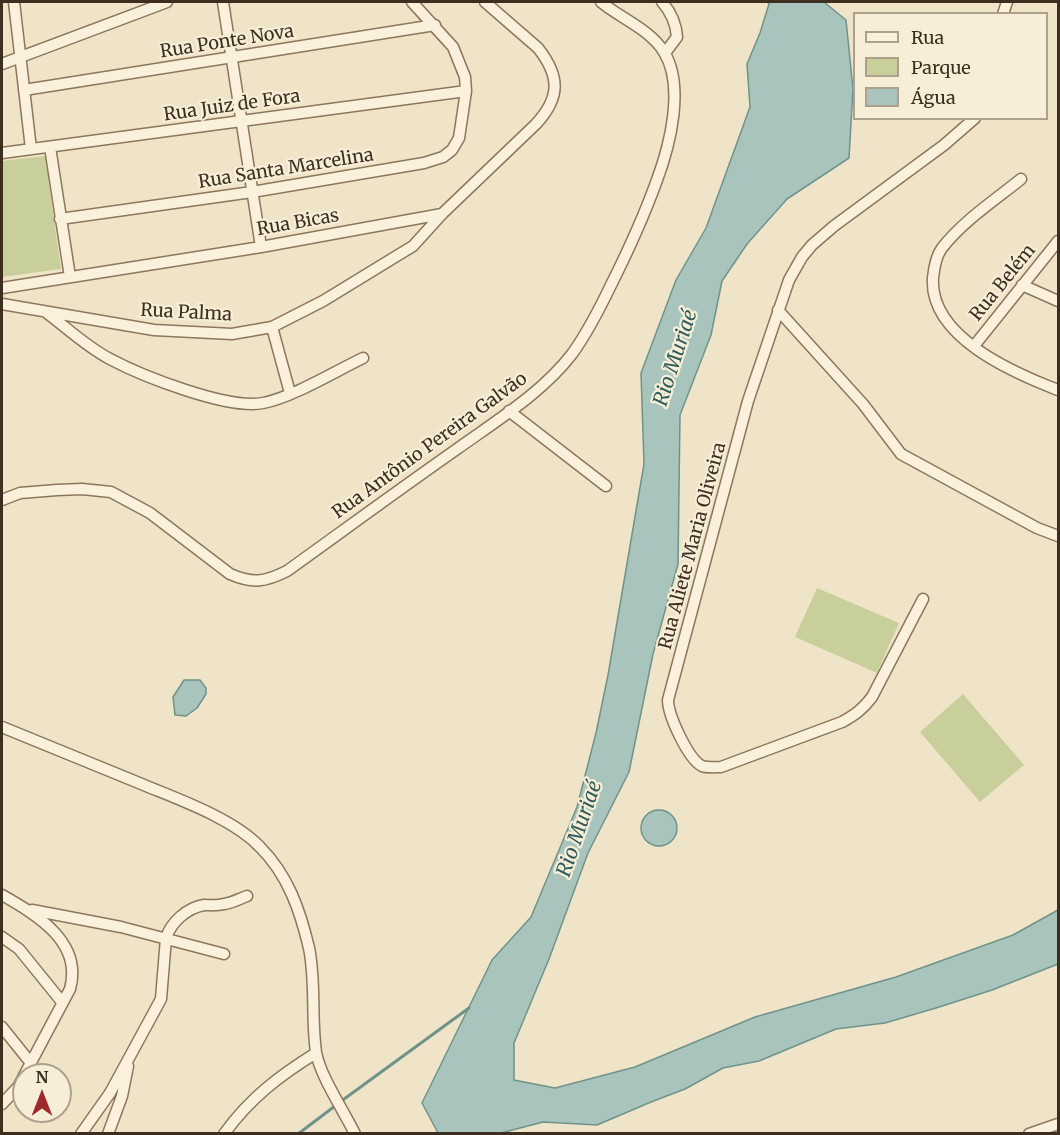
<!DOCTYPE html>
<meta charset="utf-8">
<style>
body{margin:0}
#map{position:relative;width:1060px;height:1135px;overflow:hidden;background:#f0e4c8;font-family:Merriweather,serif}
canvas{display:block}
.frame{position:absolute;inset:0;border:3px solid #3d2e20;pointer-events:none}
.legend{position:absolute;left:853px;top:12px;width:195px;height:108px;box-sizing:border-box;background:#f7eed8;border:2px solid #ada18e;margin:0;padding:8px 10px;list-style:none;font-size:18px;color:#3d2e20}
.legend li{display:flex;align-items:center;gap:12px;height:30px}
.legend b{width:30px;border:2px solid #ada18e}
.north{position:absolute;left:12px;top:1063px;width:60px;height:60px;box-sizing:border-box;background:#f7eed8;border:2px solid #ada18e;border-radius:50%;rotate:0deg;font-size:16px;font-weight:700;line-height:24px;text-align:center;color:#3d2e20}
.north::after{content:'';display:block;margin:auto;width:21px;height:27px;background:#9e2a2b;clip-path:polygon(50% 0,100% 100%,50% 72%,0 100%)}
</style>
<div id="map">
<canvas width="1060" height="1135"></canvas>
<div class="frame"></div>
<ul class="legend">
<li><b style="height:8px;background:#faf1dc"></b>Rua</li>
<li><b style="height:16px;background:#c9cf9b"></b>Parque</li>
<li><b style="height:16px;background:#a9c4bc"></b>Água</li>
</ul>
<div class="north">N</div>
</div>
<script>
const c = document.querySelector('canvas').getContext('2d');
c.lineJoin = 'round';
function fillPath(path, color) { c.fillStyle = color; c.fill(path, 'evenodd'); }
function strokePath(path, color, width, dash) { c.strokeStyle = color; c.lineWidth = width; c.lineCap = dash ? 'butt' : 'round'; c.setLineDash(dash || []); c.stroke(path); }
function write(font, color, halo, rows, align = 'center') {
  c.font = font + ' Merriweather,serif'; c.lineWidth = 4.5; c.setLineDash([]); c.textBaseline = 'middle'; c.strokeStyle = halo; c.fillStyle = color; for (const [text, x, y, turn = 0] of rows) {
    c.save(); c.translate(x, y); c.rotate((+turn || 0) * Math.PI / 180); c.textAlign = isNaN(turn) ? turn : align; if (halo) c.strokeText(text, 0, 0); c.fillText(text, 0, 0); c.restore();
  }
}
const green = new Path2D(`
 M45,156L61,269L2,277V161Z
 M817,588L899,623L877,673L795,637Z
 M963,694L1024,765L980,802L920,732Z`);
const water = new Path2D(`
 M767,2H824L846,20L853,89L849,158L787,199L747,244L722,281L711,335L680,415L678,564L653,654L629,772L588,853L549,959L514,1043V1080L555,1088L635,1067L755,1017L896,977L1013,935L1058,910V964L992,990L936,1008L885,1023L836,1029L759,1061L723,1068L685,1089L651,1102L597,1125L543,1122L501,1133H438L422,1103L492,960L531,917L577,807L596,733L608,675L644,464L641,373L676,280L706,228L750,107L747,64L760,33L769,4Z
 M184,680H200L206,688V694L197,708L186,716L175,715L173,697Z
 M641 828a18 18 0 1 1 36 0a18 18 0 1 1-36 0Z`);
const stream = new Path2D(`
 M340,1102L469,1008
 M298,1134L335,1106`);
const minor = new Path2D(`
 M14,2L31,149
 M223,2L261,247
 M662,2C671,12 676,23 677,37L665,53
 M1003,14L1007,2
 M2,64L167,2
 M24,90L435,25
 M50,147L70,277
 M2,153L466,91
 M1021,179C995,200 963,221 942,248C936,256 934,268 933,278C929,337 1014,373 1058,390
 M60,219L252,192L424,163L443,157L452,150L459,138L466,91L465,77L453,47L412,2
 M1022,285L1058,301
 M2,288L261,247L442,214
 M2,304L154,330L232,334L272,327L323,301L413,246L443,213L536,124C561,97 560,76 538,48L485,2
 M778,310L863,404L901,454L1037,528L1058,536
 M47,313C67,328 87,347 110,359C142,376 228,410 263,403C291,398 336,371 363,358
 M272,327L290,393
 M974,346L1058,241
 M509,411L606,486
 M2,500L20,493L57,490L82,489L111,492L150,513L230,574C253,584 265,582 287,571C344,530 400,489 457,449C496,421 542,393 572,354C588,332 600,308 612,283C629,249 644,216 657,180C670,145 685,86 664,52C650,29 620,18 601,2
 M923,599L872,697C863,709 855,715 842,722L721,767C715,767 708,768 702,766C688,759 668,715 668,700L748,401L789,280L802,257L812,245L834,226L944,145L975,118
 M2,727C49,746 97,766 144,785C180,800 234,819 260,847C288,875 300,910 309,948C316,982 311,1017 316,1052C320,1076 344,1111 355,1134
 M2,895C37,915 83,942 70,989L18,1087L2,1104
 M32,910L121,927L224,954
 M2,937L19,949L62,1002
 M2,1027L30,1062
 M81,1134L110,1093L161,999L166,938C171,922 187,908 204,905C211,905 217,906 224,904C232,903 239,899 247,896
 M108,1134L122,1096L128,1066
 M224,1134C250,1098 279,1076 316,1053
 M1029,1134L1058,1124`);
const streetNames = [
 ["Rua Ponte Nova",227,42,-9],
 ["Rua Juiz de Fora",232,106,-8],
 ["Rua Santa Marcelina",286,169,-9],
 ["Rua Bicas",298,223,-10],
 ["Rua Belém",1003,283,-51],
 ["Rua Palma",186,313,3],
 ["Rua Antônio Pereira Galvão",430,446,-36],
 ["Rua Aliete Maria Oliveira",693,546,-75]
];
const waterNames = [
 ["Rio Muriaé",676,358,-72],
 ["Rio Muriaé",580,829,-71]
];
fillPath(green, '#c9cf9b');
fillPath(water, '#a9c4bc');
strokePath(water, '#6f938a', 1.5);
strokePath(stream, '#6f938a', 3);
strokePath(minor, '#8d765c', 13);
strokePath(minor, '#faf1dc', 10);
write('18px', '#3d2e20', '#f7eed8', streetNames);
write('italic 20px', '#2f5d5a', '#f7eed8', waterNames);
</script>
